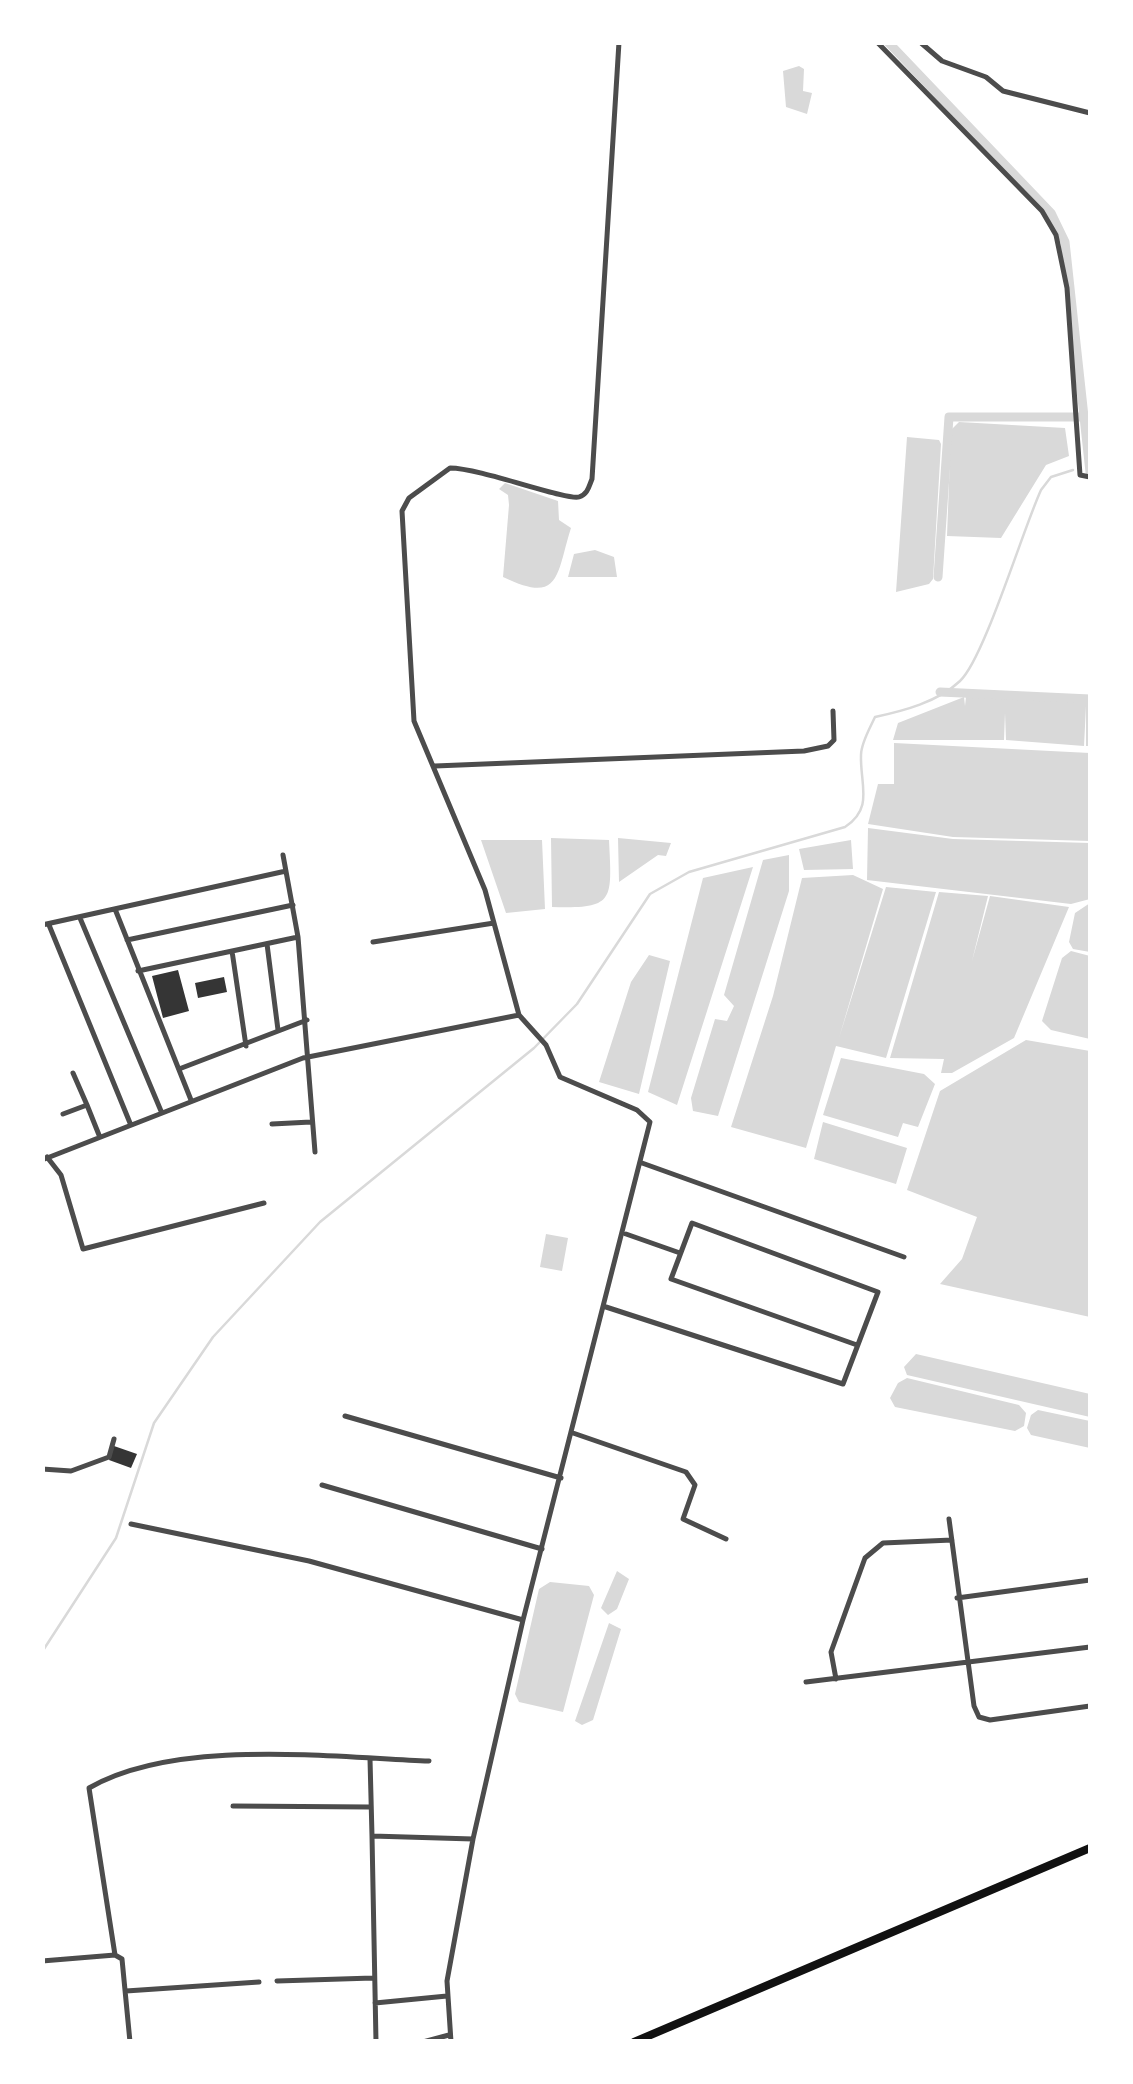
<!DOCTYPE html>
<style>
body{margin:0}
#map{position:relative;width:1133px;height:2084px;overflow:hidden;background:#fff;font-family:Manrope,sans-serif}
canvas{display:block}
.frame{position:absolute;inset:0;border:45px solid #fff;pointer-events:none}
</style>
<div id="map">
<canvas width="1133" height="2084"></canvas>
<div class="frame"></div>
</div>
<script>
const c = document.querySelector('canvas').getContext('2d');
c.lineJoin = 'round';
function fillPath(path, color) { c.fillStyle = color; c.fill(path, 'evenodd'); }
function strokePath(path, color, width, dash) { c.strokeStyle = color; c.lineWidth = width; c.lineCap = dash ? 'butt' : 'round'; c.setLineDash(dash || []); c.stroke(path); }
const water = new Path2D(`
 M799,66L804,69L803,91L812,93L807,114L786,107L783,71Z
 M959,422L1065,428L1069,456L1046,465L1001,538L947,536L951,430Z
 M907,437L939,440L941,444L933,579L929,584L896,592Z
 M505,483L558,501L559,520L571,528C556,575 561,605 503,577L509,505L508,495L499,489Z
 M595,550L614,557L617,577H568L574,554Z
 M964,697L965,706L966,697L1090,702V746H1086V706L1084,746L1006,740L1005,713L1004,740H893L898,723Z
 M894,743L1090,753V841L953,837L868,824L878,784H894Z
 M868,828L953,839L1090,843V899L1071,904L867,880Z
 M551,838L609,840C612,901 615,909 552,907Z
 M618,838L671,843L666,856L658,855L619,882Z
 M481,840H542L545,909L506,913Z
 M851,840L853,869L804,870L799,849Z
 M789,855V891L718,1116L693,1111L691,1098L715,1019L727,1021L734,1006L724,995L763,860Z
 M753,867L677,1105L648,1092L703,878Z
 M853,875L883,889L839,1038L886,887L936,892L886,1058L836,1046L806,1148L731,1127L773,996L802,878Z
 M939,892L988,896L972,961L990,896L1069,907L1014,1038L952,1073H941L944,1059L890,1058Z
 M1090,903V952L1073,949L1069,942L1075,913Z
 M1071,951L1090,956V1039L1051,1030L1042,1021L1062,958Z
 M649,955L670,961L639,1094L599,1082L631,982Z
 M1026,1040L1090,1051V1317L940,1284L962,1259L977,1217L907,1190L940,1091Z
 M841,1058L924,1074L935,1084L918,1127L903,1123L898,1137L823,1115Z
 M823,1122L907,1148L896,1184L814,1159Z
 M546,1234L568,1238L562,1271L540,1267Z
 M916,1354L1090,1394V1417L907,1375L904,1367Z
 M907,1378L1019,1405L1026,1413L1024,1426L1015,1431L895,1407L890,1398L898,1383Z
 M1038,1410L1090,1421V1448L1031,1435L1027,1428L1031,1415Z
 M617,1571L629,1579L617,1609L608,1615L601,1608Z
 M550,1582L589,1586L594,1595L563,1712L519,1702L515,1694L539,1589Z
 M609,1623L621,1629L593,1720L582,1725L575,1721Z`);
const stream = new Path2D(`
 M42,1652L116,1538L154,1423L213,1337L320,1222L534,1048L577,1004L650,894L689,872L845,827C874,808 860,785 861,755C861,743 870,728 875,717C903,711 938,702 960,681C984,659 1023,529 1041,490L1051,477L1073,470`);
const canal = new Path2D(`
 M888,42L1051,213L1065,242L1090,472
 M938,577L949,417H1083
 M940,692L1090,699`);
const building = new Path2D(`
 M178,970L189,1011L163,1018L152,976Z
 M224,977L227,992L198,998L195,983Z
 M114,1446L137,1454L131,1468L109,1460Z`);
const minor = new Path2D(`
 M877,42L1042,211L1056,235L1067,288L1080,475L1090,477
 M920,42L942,61L986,77L1003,91L1090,113
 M435,766L804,751L828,746L834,740L833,711
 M283,855L298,937L315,1152
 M115,909L191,1100
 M80,918L161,1111
 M42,925L286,871
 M49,925L130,1123
 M127,940L293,905
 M373,942L494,923
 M267,944L278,1030
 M232,951L246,1046
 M138,971L298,937
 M519,1015L485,890L414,721L402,511L409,498L450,468C480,468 567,501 579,497C588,494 589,486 592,479L619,42
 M179,1069L307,1020
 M73,1073L87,1105
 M63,1114L87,1105L99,1135
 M272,1124L311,1122
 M47,1157L61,1175L83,1249L264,1203
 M42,1160L303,1058L519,1015L546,1045L560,1077L637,1110L650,1122L523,1620L473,1839L447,1981L451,2042
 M642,1163L904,1257
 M626,1234L680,1253
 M606,1307L843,1384L878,1292L692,1223L671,1279L857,1345
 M345,1416L561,1478
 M573,1433L686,1472L695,1485L683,1519L726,1539
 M42,1469L71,1471L109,1457L114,1439
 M322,1485L542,1549
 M949,1519L974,1706L979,1717L990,1720L1090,1706
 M131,1524L309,1561L523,1620
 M957,1598L1090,1580
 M836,1679L831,1652L865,1558L883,1543L952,1540
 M806,1682L1090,1647
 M370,1759L372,1836
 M233,1806L369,1807
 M115,1955L89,1788C175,1738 330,1757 429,1761
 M42,1961L115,1955L122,1959L130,2042
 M277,1981L373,1978
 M126,1991L259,1982
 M375,2003L447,1996
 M376,2042L372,1836L473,1839
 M423,2042L449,2035`);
const primary = new Path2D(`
 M634,2042L1090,1848`);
fillPath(water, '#d9d9d9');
strokePath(stream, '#d9d9d9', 2.5);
strokePath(canal, '#d9d9d9', 9);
fillPath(building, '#353535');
strokePath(minor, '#4c4c4c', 5);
strokePath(primary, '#111', 8);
</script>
